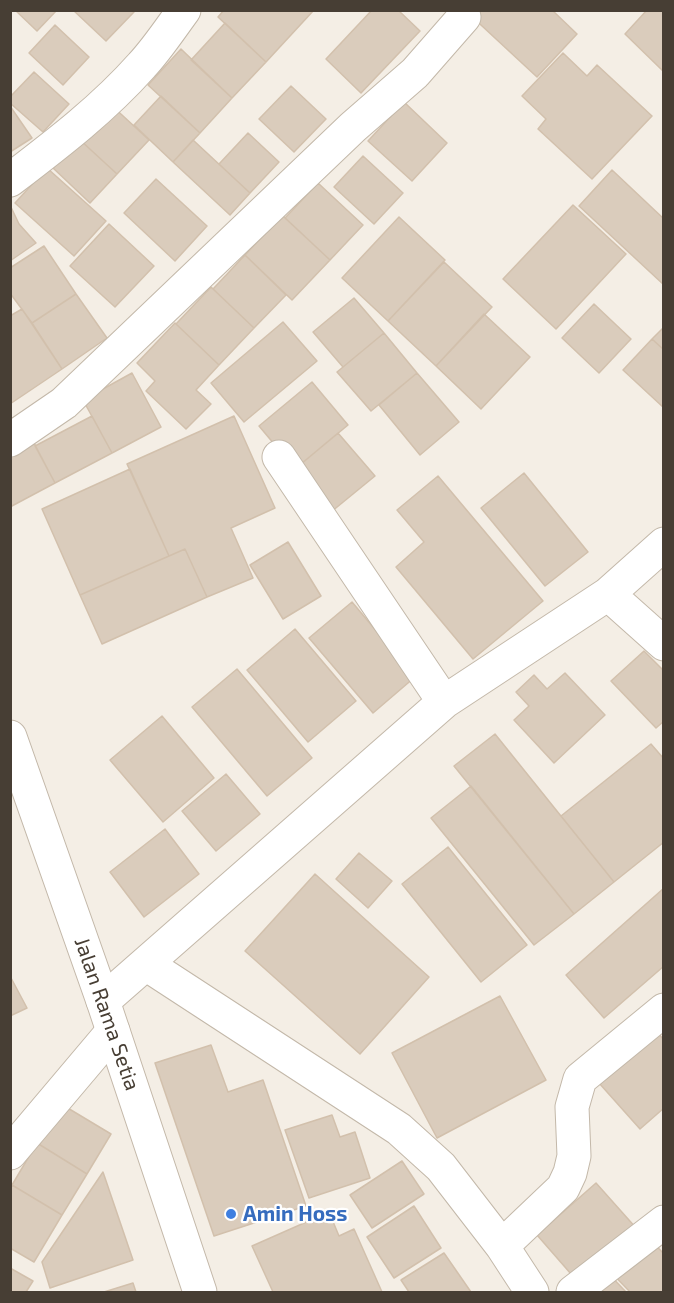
<!DOCTYPE html>
<style>
body{margin:0}
#map{position:relative;width:674px;height:1303px;overflow:hidden;background:#f4eee5;font-family:"Exo 2",sans-serif}
canvas{display:block}
.frame{position:absolute;inset:0;border:12px solid #473e34;pointer-events:none}
</style>
<div id="map">
<canvas width="674" height="1303"></canvas>
<div class="frame"></div>
</div>
<script>
const c = document.querySelector('canvas').getContext('2d');
c.lineJoin = 'round';
function fillPath(path, color) { c.fillStyle = color; c.fill(path, 'evenodd'); }
function strokePath(path, color, width, dash) { c.strokeStyle = color; c.lineWidth = width; c.lineCap = dash ? 'butt' : 'round'; c.setLineDash(dash || []); c.stroke(path); }
function write(font, color, halo, rows, align = 'center') {
  c.font = font + ' "Exo 2",sans-serif'; c.lineWidth = 4.5; c.setLineDash([]); c.textBaseline = 'middle'; c.strokeStyle = halo; c.fillStyle = color; for (const [text, x, y, turn = 0] of rows) {
    c.save(); c.translate(x, y); c.rotate((+turn || 0) * Math.PI / 180); c.textAlign = isNaN(turn) ? turn : align; if (halo) c.strokeText(text, 0, 0); c.fillText(text, 0, 0); c.restore();
  }
}
const building = new Path2D(`
 M15,10H57L37,31Z
 M73,10H133L134,12L106,41Z
 M224,10H314L266,62L218,17Z
 M372,10H398L420,31L361,93L326,59Z
 M470,10H552L577,34L537,77L468,13Z
 M647,10H664V72L625,34Z
 M225,23L266,62L232,98L191,60Z
 M55,25L89,57L63,85L29,53Z
 M181,49L232,98L200,133L148,85Z
 M563,53L587,76L597,65L652,116L592,179L538,129L546,119L522,96Z
 M34,72L69,104L43,132L10,103V97Z
 M291,86L326,119L294,152L259,119Z
 M161,96L200,133L173,162L134,125Z
 M108,102L149,140L117,174L79,139Z
 M404,102L447,143L412,181L368,141Z
 M10,106L32,138L10,152Z
 M248,133L279,162L250,193L219,164Z
 M79,139L117,174L90,203L53,168Z
 M193,140L250,193L230,215L173,162Z
 M363,156L403,193L374,224L334,187Z
 M47,168L106,221L74,256L15,203Z
 M612,170L664,219V285L579,206Z
 M156,179L207,226L175,261L124,213Z
 M318,183L363,225L330,260L285,218Z
 M10,205L19,224L36,243L10,261Z
 M573,205L626,254L556,329L503,279Z
 M282,215L330,260L292,300L245,255Z
 M399,217L445,260L388,321L342,278Z
 M109,224L154,266L115,307L70,266Z
 M44,246L76,294L32,323L10,293V268Z
 M245,255L286,295L254,328L213,289Z
 M444,262L492,307L436,366L388,321Z
 M211,287L254,328L219,365L176,324Z
 M76,294L107,338L62,369L32,323Z
 M354,298L384,333L343,367L313,332Z
 M594,304L631,339L599,373L562,338Z
 M22,309L62,369L10,404V316Z
 M484,314L530,357L481,409L436,366Z
 M283,322L317,361L244,422L211,383Z
 M175,323L219,365L196,390L211,404L186,429L146,391L155,381L137,363Z
 M664,327V350L652,339Z
 M384,333L417,373L371,411L337,372Z
 M652,339L664,350V408L623,370Z
 M132,373L161,427L112,453L83,400Z
 M417,373L459,422L420,455L379,405Z
 M312,382L348,425L295,469L259,426Z
 M92,416L112,453L55,483L35,446Z
 M234,416L275,508L231,528L253,578L207,597L185,549L169,556L127,464Z
 M338,433L375,476L331,512L295,469Z
 M33,441L55,483L10,507V453Z
 M130,469L169,556L80,595L42,509Z
 M524,473L588,552L545,586L481,508Z
 M438,476L543,601L473,659L396,567L424,542L397,510Z
 M288,542L321,596L283,619L250,565Z
 M185,549L207,597L102,644L80,595Z
 M352,602L415,677L373,713L309,638Z
 M295,629L356,701L308,742L247,670Z
 M644,651L664,671V721L656,728L611,681Z
 M237,669L312,758L267,796L192,707Z
 M565,673L605,715L554,763L514,720L529,706L516,692L534,675L547,689Z
 M162,716L214,778L163,822L110,760Z
 M495,734L614,882L574,914L454,766Z
 M651,744L664,759V842L614,882L561,816Z
 M226,774L260,814L216,851L182,811Z
 M471,786L574,914L534,945L431,818Z
 M165,829L199,874L144,917L110,872Z
 M448,847L527,945L481,982L402,884Z
 M359,853L392,881L368,908L336,879Z
 M315,874L429,977L360,1054L245,951Z
 M664,888V966L604,1018L566,975Z
 M10,976L27,1008L10,1016Z
 M500,996L546,1080L437,1138L392,1053Z
 M657,1032L664,1040V1108L640,1129L599,1083Z
 M211,1045L228,1092L263,1080L306,1206L214,1236L155,1063Z
 M61,1104L111,1134L87,1174L37,1143Z
 M332,1115L340,1137L355,1132L370,1178L309,1198L285,1130Z
 M37,1143L87,1174L62,1215L12,1185Z
 M402,1161L424,1194L372,1228L350,1195Z
 M103,1172L133,1260L50,1288L42,1262Z
 M596,1183L637,1229L578,1282L537,1235Z
 M12,1185L62,1215L34,1262L10,1248V1188Z
 M414,1206L441,1248L394,1278L367,1237Z
 M329,1212L339,1236L354,1229L382,1292H273L252,1246Z
 M647,1236L664,1254V1292H630L609,1270Z
 M444,1253L471,1292H409L401,1280Z
 M10,1268L33,1281L26,1292H10Z
 M606,1271L626,1292H582Z
 M133,1283L136,1292H104Z`);
const minor = new Path2D(`
 M10,180C57,144 103,109 142,65C157,49 170,29 184,10
 M10,440L64,403L353,127L415,73L464,17
 M279,457L444,702
 M608,594L664,644
 M146,964L399,1129L441,1167L502,1246L532,1292
 M103,1001L444,702L608,594L664,544
 M10,1153L113,1031
 M502,1246L563,1188L570,1173L574,1156L572,1107L580,1079L664,1010
 M573,1292L664,1222`);
const tertiary = new Path2D(`
 M10,737L103,1001L200,1292`);
const markers = [
 [231,1214,6,"#3f7fe0"]
];
const streetNames = [
 ["Jalan Rama Setia",107,1014,71]
];
const shopNames = [
 ["Amin Hoss",243,1214]
];
fillPath(building, '#daccbc');
strokePath(building, '#d2c0ac', 1.5);
strokePath(minor, '#c3b8a9', 35);
strokePath(tertiary, '#c3b8a9', 35);
strokePath(minor, '#fff', 33);
strokePath(tertiary, '#fff', 33);
for (const [x, y, r, color] of markers) { const dot = new Path2D(); dot.arc(x, y, r, 0, 2 * Math.PI); c.fillStyle = color; c.fill(dot); strokePath(dot, '#fff', 2); }
write('21px', '#473e34', '#fff', streetNames);
write('bold 21px', '#366cbe', '#fff', shopNames, 'left');
</script>
